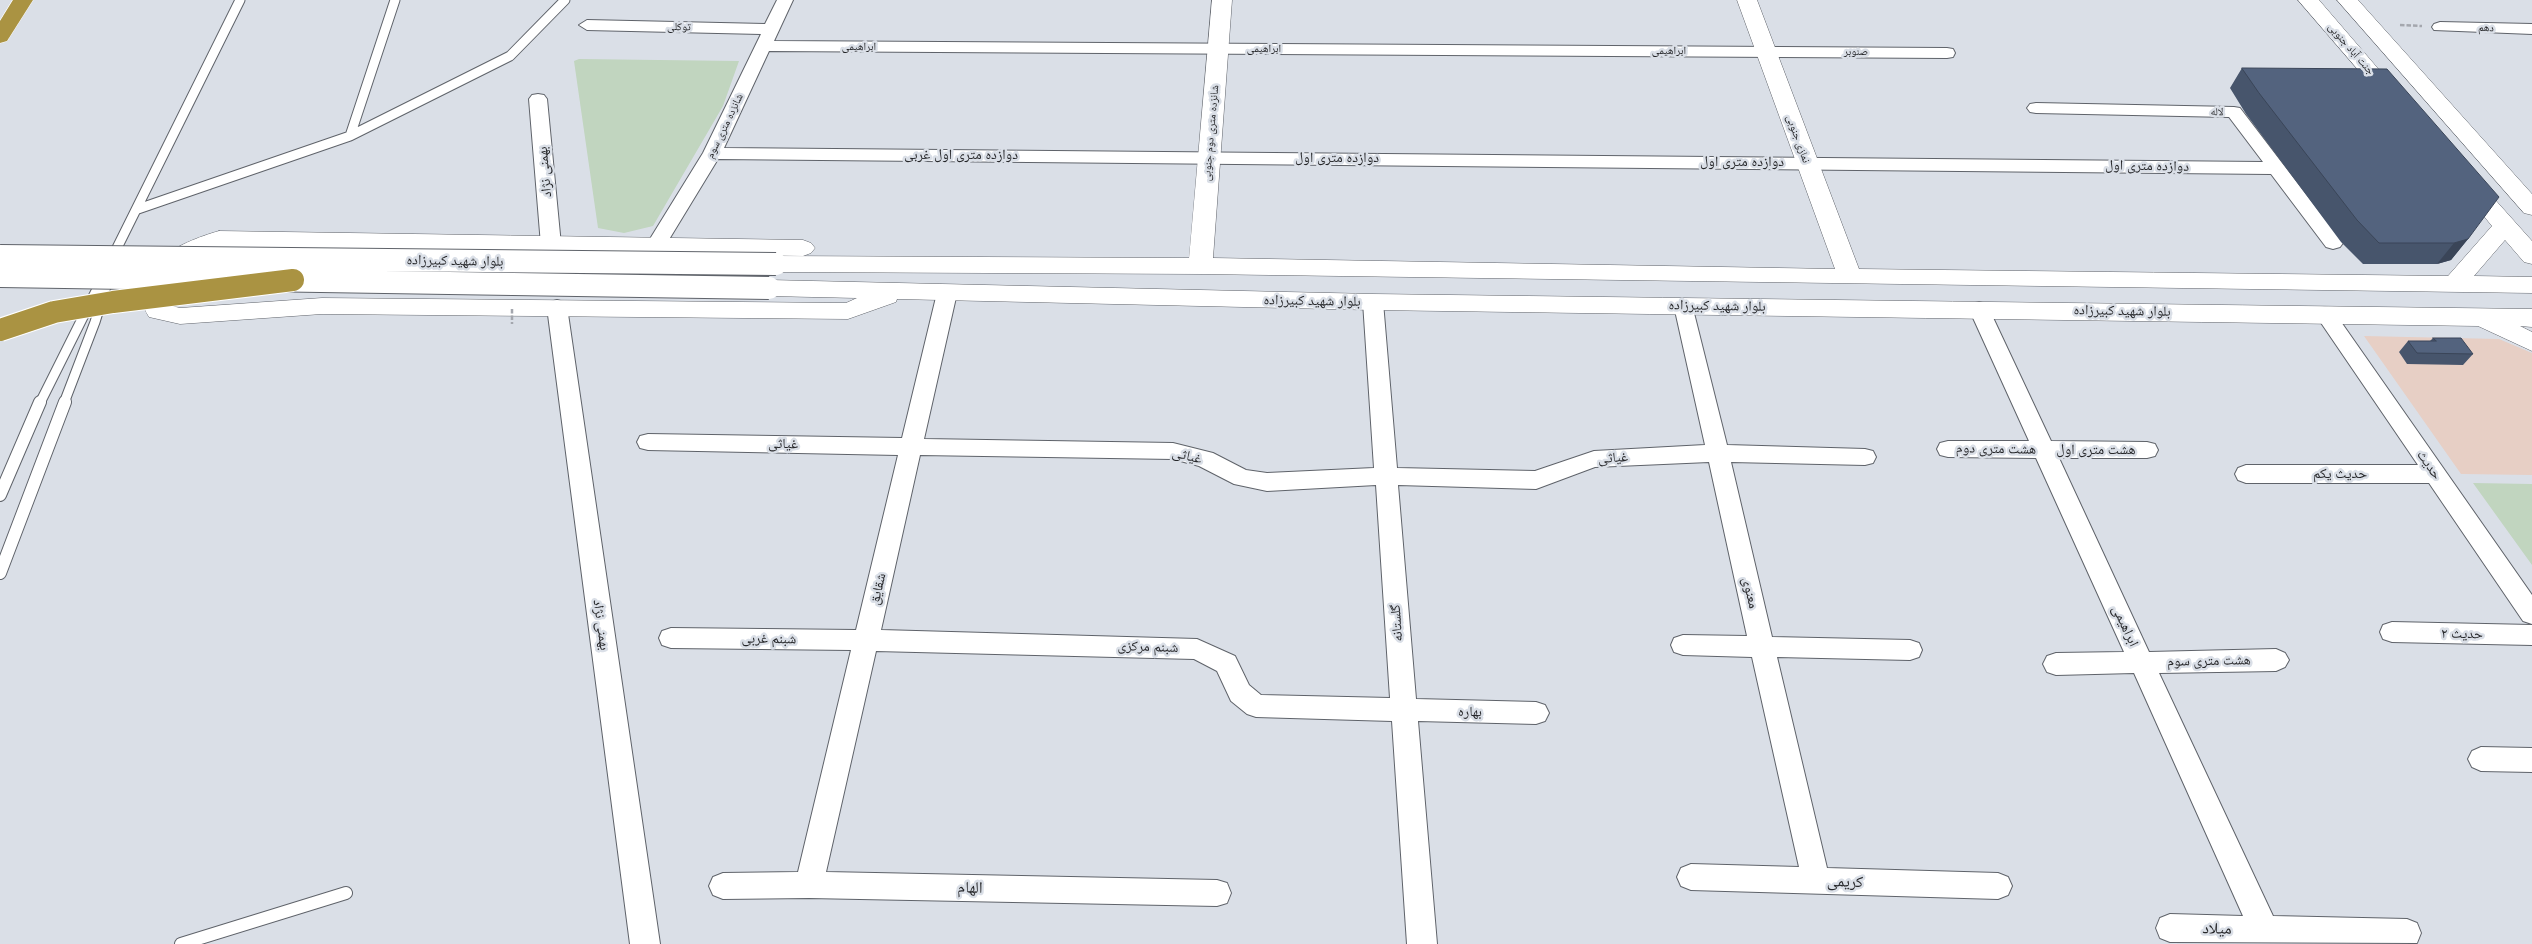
<!DOCTYPE html>
<meta charset="utf-8">
<style>
body{margin:0}
canvas{display:block;background:#dadfe7}
</style>
<canvas width="2532" height="944"></canvas>
<script>
const c = document.querySelector('canvas').getContext('2d');
c.lineJoin = 'round';
function fillPath(path, color) { c.fillStyle = color; c.fill(path, 'evenodd'); }
function strokePath(path, color, width, dash) { c.strokeStyle = color; c.lineWidth = width; c.lineCap = dash ? 'butt' : 'round'; c.setLineDash(dash || []); c.stroke(path); }
function write(font, color, halo, rows, align = 'center') {
  c.font = font + ' "PT Sans","Noto Naskh Arabic",sans-serif'; c.lineWidth = 5; c.setLineDash([]); c.textBaseline = 'middle'; c.strokeStyle = halo; c.fillStyle = color; for (const [text, x, y, turn = 0] of rows) {
    c.save(); c.translate(x, y); c.rotate((+turn || 0) * Math.PI / 180); c.textAlign = isNaN(turn) ? turn : align; if (halo) c.strokeText(text, 0, 0); c.fillText(text, 0, 0); c.restore();
  }
}
const education = new Path2D(`
 M2364,336L2499,339L2532,353V475L2461,474Z`);
const green = new Path2D(`
 M579,59L739,61L723,106L653,226L624,233L598,228L574,61Z
 M2473,483L2532,484V565Z`);
const path = new Path2D(`
 M2400,25L2422,26`);
const laneFar1 = new Path2D(`
 M350,136L510,56L565,0
 M138,209L350,136L395,0
 M112,258L240,0
 M40,403L104,275
 M64,403L95,322L109,277`);
const lane = new Path2D(`
 M0,495L40,402
 M0,573L65,402
 M181,944L346,893`);
const street = new Path2D(`
 M777,0H793L774,41L1947,48L1953,49L1955,53L1953,57L1947,58L769,51L724,148L2263,162L2229,117L2036,113L2030,112L2027,108L2030,104L2036,103L2234,107L2240,108L2343,243L2340,247L2333,249L2326,247L2271,174L718,159L662,251L655,253L648,251L645,247L703,153L761,34L587,30L579,25L587,20L765,24Z
 M2440,22L2532,24V34L2434,30L2432,27L2434,24Z
 M538,94L544,95L547,99L561,245L558,249L551,251L544,249L541,245L529,99L532,95Z
 M947,286L954,288L957,293L924,439L1173,443L1213,453L1246,470L1267,473L1374,468L1363,302L1366,297L1373,295L1380,297L1383,302L1397,468L1535,471L1594,451L1705,445L1674,306L1677,301L1684,299L1691,301L1727,445L1865,449L1873,451L1876,457L1873,463L1865,465L1731,462L1772,637L1910,640L1919,643L1922,650L1919,657L1910,660L1777,657L1827,868L1998,873L2008,877L2012,886L2008,895L1998,899L1691,890L1681,886L1677,877L1681,868L1691,864L1799,867L1752,657L1683,655L1674,652L1671,645L1674,638L1683,635L1747,636L1709,462L1595,467L1536,489L1398,485L1416,699L1536,702L1545,705L1549,713L1545,721L1536,724L1418,721L1437,944H1407L1392,721L1256,717L1247,714L1231,701L1217,671L1194,659L876,651L826,872L1217,880L1227,883L1231,893L1227,903L1217,906L809,898L723,899L713,895L709,886L713,877L723,873L798,872L851,650L671,648L662,645L659,638L662,631L671,628L856,630L898,455L648,450L640,448L637,442L640,436L648,434L902,438L937,293L940,288ZM920,455L1173,459L1199,466L1234,484L1267,491L1376,485L1390,698L1261,695L1249,685L1235,656L1197,639L881,630Z
 M557,300L564,302L567,307L660,944H630L547,307L550,302Z
 M1979,302L1986,304L1989,309L2051,441L2147,442L2155,444L2158,450L2155,456L2147,458H2059L2149,652L2276,649L2285,653L2289,660L2285,667L2276,671L2159,673L2273,916L2407,919L2417,923L2421,933L2417,943L2170,942L2160,938L2156,928L2160,918L2170,914L2243,916L2134,673L2056,675L2047,672L2043,664L2047,656L2056,653L2124,652L2036,458L1948,457L1940,455L1937,449L1940,443L1948,441H2029L1969,309L1972,304Z
 M2325,307L2332,309L2532,595V624L2523,621L2429,483H2246L2238,480L2235,474L2238,468L2246,465H2418L2315,314L2318,309Z
 M2392,622L2532,625V645L2392,642L2383,639L2380,632L2383,625Z
 M2481,747L2532,748V772L2481,771L2472,767L2468,759L2472,751Z`);
const secondary = new Path2D(`
 M1212,0H1232L1213,258L1835,269L1737,0H1757L1859,269L2448,276L2492,226L2454,180L2457,175L2465,173L2473,175L2532,241V264L2524,262L2505,240L2474,276L2532,277V293L1200,274L776,272L768,270L764,264L768,258L776,256L1189,258Z
 M2298,0H2319L2399,93L2403,97L2399,101L2392,103L2385,101Z
 M2337,0H2358L2532,194V215L2524,213Z
 M219,231L803,240L811,243L815,248L811,253L803,256L221,247C198,255 153,273 168,305L180,308L322,298L846,303L857,298L769,296L760,294L757,288L760,282L769,280L1373,294L2532,309V327L2520,326L2532,332V351L2478,326L1373,310L897,299L896,302L848,319L322,314L180,324L149,317C120,269 180,242 219,231Z`);
const highway = new Path2D(`
 M13,0H33L7,41L0,43V21Z`);
const pathBridge = new Path2D(`
 M512,309V324`);
const secondaryBridge = new Path2D(`
 M0,256L776,264
 M0,276L769,288`);
const highwayBridge = new Path2D(`
 M0,330L54,312L113,302L293,280`);
const wall = new Path2D(`
 M2242,68L2468,239L2451,260L2437,264H2363L2341,242L2246,114L2230,88Z
 M2433,338L2473,354L2463,365L2407,364L2399,352L2408,341H2430Z`);
const shadedWall = new Path2D(`
 M2468,239L2451,260L2437,264L2454,243Z`);
const building = new Path2D(`
 M2242,68L2387,69L2499,197L2468,239L2454,243H2379L2357,220L2259,93Z
 M2433,338H2461L2473,354L2417,353L2408,341H2436Z`);
const farStreetnames = [
 ["توکلی",679,27,1],
 ["دهم",2486,28,1],
 ["ابراهیمی",859,47],
 ["ابراهیمی",1264,49],
 ["جنت آباد جنوبی",2351,49,49],
 ["ابراهیمی",1669,51],
 ["صنوبر",1856,52],
 ["لاله",2217,112,1],
 ["شانزده متری سوم",725,126,-64],
 ["شانزده متری دوم جنوبی",1211,133,-85],
 ["نمازی جنوبی",1798,139,70]
];
const streetNames = [
 ["دوازده متری اول غربی",961,155],
 ["دوازده متری اول",1337,158],
 ["دوازده متری اول",1742,162],
 ["دوازده متری اول",2147,166,1],
 ["بهمنی نژاد",545,172,-95],
 ["بلوار شهید کبیرزاده",455,261,1],
 ["بلوار شهید کبیرزاده",1312,301,1],
 ["بلوار شهید کبیرزاده",1717,306,1],
 ["بلوار شهید کبیرزاده",2122,311,1],
 ["غیاثی",783,444,1],
 ["هشت متری دوم",1996,449,1],
 ["هشت متری اول",2096,450],
 ["غیاثی",1187,456,14],
 ["غیاثی",1613,458,-4],
 ["حدیث",2429,465,55],
 ["حدیث یکم",2340,474],
 ["شقایق",878,589,-77],
 ["معنوی",1750,593,77],
 ["گلستانه",1397,623,-94],
 ["بهمنی نژاد",601,625,82],
 ["ابراهیمی",2125,626,65],
 ["حدیث ۲",2462,634,1],
 ["شبنم غربی",769,639,1],
 ["شبنم مرکزی",1148,647,2],
 ["هشت متری سوم",2209,661,-1],
 ["بهاره",1470,712,1]
];
const nearStreetnames = [
 ["کریمی",1845,882,2],
 ["الهام",970,888,1],
 ["میلاد",2217,929,1]
];
fillPath(education, '#e7cfc5');
fillPath(green, '#c1d5bf');
strokePath(laneFar1, '#5f636a', 11);
strokePath(lane, '#5f636a', 14);
strokePath(street, '#5f636a', 2);
strokePath(secondary, '#5f636a', 1);
strokePath(highway, '#fff', 1);
strokePath(path, '#a4a7ae', 2.5, [4.5, 2]);
strokePath(laneFar1, '#fff', 9);
strokePath(lane, '#fff', 12);
fillPath(street, '#fff');
fillPath(secondary, '#fff');
fillPath(highway, '#aa9342');
strokePath(secondaryBridge, '#5f636a', 24, []);
strokePath(highwayBridge, '#fff', 24, []);
strokePath(pathBridge, '#a4a7ae', 2.5, [4.5, 2]);
strokePath(secondaryBridge, '#fff', 22);
strokePath(highwayBridge, '#aa9342', 22);
fillPath(wall, '#47556c');
fillPath(shadedWall, '#3a4558');
fillPath(building, '#53637e');
strokePath(building, '#3a4558', 1);
write('11px', '#26272a', '#dadfe7', farStreetnames);
write('14px', '#26272a', '#dadfe7', streetNames);
write('16px', '#26272a', '#dadfe7', nearStreetnames);
</script>
